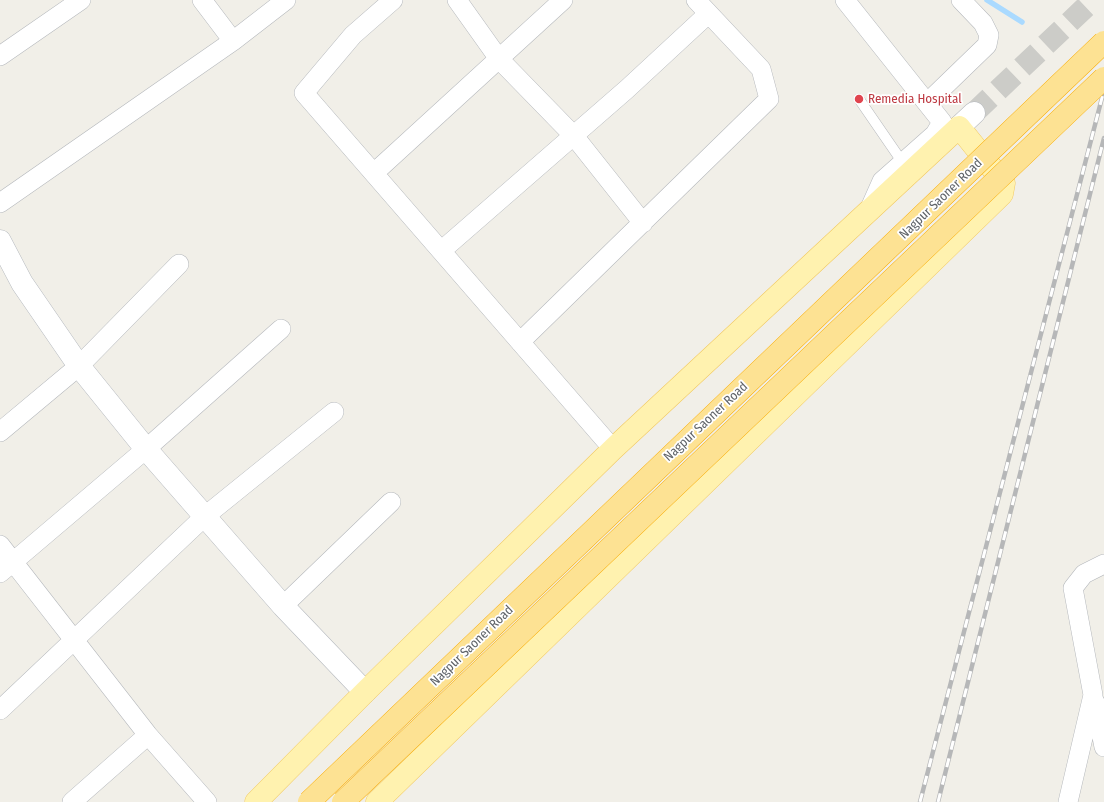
<!DOCTYPE html>
<style>
body{margin:0}
canvas{display:block;background:#f1efe8}
</style>
<canvas width="1104" height="802"></canvas>
<script>
const c = document.querySelector('canvas').getContext('2d');
c.lineJoin = 'round';
function strokePath(path, color, width, dash) { c.strokeStyle = color; c.lineWidth = width; c.lineCap = dash ? 'butt' : 'round'; c.setLineDash(dash || []); c.stroke(path); }
function write(font, color, halo, rows, align = 'center') {
  c.font = font + ' "Fira Sans Condensed",sans-serif'; c.lineWidth = 3.5; c.setLineDash([]); c.textBaseline = 'middle'; c.strokeStyle = halo; c.fillStyle = color; for (const [text, x, y, turn = 0] of rows) {
    c.save(); c.translate(x, y); c.rotate((+turn || 0) * Math.PI / 180); c.textAlign = isNaN(turn) ? turn : align; if (halo) c.strokeText(text, 0, 0); c.fillText(text, 0, 0); c.restore();
  }
}
const stream = new Path2D(`
 M987,0L1022,22`);
const secondaryTunnel = new Path2D(`
 M974,113L1093,0`);
const lane = new Path2D(`
 M859,99L903,163`);
const street = new Path2D(`
 M202,0L233,41
 M393,0L353,35L304,93L613,449
 M457,0L499,59L574,136L643,223
 M845,0L942,122L935,134L882,181L870,208
 M0,56L81,0
 M928,102L987,45L989,35L983,23L961,0
 M374,173L563,0
 M0,203L233,41L286,0
 M441,251L627,89L708,14
 M520,342L769,99L761,69L696,0
 M0,432L79,366L179,264
 M0,545L148,735L207,802
 M0,573L146,449L281,329
 M283,606L391,502
 M1095,702L1104,747
 M0,710L204,517L334,412
 M72,802L148,735
 M1068,802L1093,695L1073,588L1084,574L1104,564`);
const secondary = new Path2D(`
 M959,127L974,113
 M0,241L22,283L79,366L146,449L283,606L365,692`);
const primary = new Path2D(`
 M256,802L365,692L613,449L959,127L1004,183L1002,194L377,802`);
const rail = new Path2D(`
 M920,802L1104,90
 M938,802L1104,138`);
const highwayBridge = new Path2D(`
 M309,802L1104,42
 M343,802L1104,78`);
const markers = [
 [859,99,5,"#e0444e"]
];
const healthNames = [
 ["Remedia Hospital",868,99]
];
const streetNames = [
 ["Nagpur Saoner Road",941,199,-44],
 ["Nagpur Saoner Road",706,422,-43],
 ["Nagpur Saoner Road",472,646,-44]
];
strokePath(stream, '#aadaff', 5.5);
strokePath(secondaryTunnel, '#ccccc8', 22, [22, 11]);
strokePath(lane, '#b5b8bc', 11);
strokePath(street, '#b5b8bc', 20);
strokePath(secondary, '#b6babf', 23);
strokePath(primary, '#f2c960', 23);
strokePath(lane, '#fff', 10);
strokePath(street, '#fff', 19);
strokePath(secondary, '#fff', 22);
strokePath(primary, '#fff2af', 22);
strokePath(rail, '#b6b7b8', 4.5);
strokePath(rail, '#fff', 3, [9]);
strokePath(highwayBridge, '#f9ab00', 23, []);
strokePath(highwayBridge, '#fde293', 22);
for (const [x, y, r, color] of markers) { const dot = new Path2D(); dot.arc(x, y, r, 0, 2 * Math.PI); c.fillStyle = color; c.fill(dot); strokePath(dot, '#fff', 1.5); }
write('13px', '#be3a42', '#fff', healthNames, 'left');
write('13px', '#5f6368', '#fff', streetNames);
</script>
